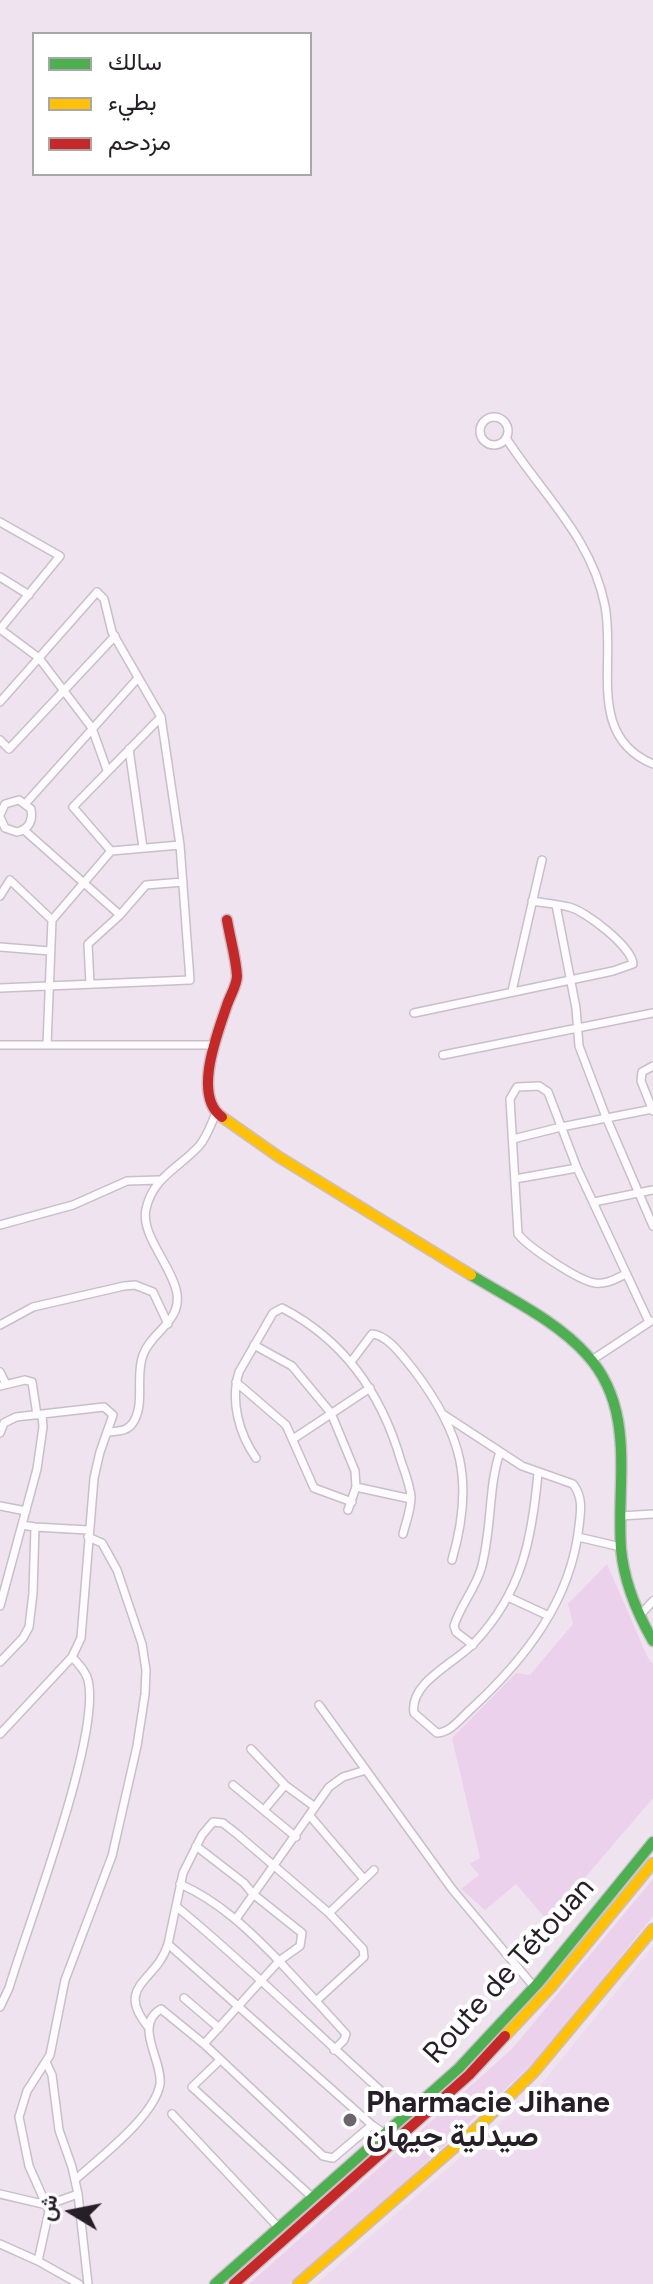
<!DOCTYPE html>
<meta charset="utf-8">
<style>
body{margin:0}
#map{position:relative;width:653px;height:2284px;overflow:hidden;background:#efe3ef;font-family:Figtree,Vazirmatn,sans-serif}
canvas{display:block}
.legend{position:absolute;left:32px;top:32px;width:280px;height:144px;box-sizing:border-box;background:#fff;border:2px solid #a9a5a9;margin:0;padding:10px 14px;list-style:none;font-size:24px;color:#271f27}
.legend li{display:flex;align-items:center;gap:16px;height:40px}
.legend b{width:40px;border:2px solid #a9a5a9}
.north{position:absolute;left:32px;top:2172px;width:80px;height:80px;-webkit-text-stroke:6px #fff;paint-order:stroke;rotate:280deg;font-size:22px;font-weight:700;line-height:32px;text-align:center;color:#271f27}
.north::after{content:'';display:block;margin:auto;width:28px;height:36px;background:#271f27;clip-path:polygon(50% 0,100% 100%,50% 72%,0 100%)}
</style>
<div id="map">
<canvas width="653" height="2284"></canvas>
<ul class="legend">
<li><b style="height:10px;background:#4caf50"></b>سالك</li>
<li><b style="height:10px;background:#ffc107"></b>بطيء</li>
<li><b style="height:10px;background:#c62828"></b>مزدحم</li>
</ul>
<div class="north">ش</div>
</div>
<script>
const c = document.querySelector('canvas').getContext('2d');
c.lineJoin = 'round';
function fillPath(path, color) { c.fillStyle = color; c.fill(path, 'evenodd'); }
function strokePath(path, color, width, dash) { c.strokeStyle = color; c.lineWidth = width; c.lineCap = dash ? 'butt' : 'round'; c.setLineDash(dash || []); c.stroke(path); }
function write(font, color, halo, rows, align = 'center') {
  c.font = font + ' Figtree,Vazirmatn,sans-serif'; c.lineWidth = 8; c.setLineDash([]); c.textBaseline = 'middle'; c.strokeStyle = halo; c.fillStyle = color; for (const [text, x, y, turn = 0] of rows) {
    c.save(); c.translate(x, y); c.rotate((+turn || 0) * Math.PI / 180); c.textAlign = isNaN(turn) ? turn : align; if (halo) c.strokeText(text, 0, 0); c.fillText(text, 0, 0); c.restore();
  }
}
const built = new Path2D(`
 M653,1946V2284H316L534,2093Z`);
const green = new Path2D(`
 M607,1564L648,1658L653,1664V1798L548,1921L516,1884L485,1910L461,1889L479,1875L470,1864L480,1858L452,1738L516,1673L530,1675L573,1624L568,1604Z
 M653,1879V1916L543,2054L389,2197L289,2284H249L512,2049Z`);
const street = new Path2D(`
 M480 431a14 14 0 1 1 28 0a14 14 0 1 1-28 0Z
 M506,438C542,494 592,538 605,606C616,663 586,736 653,764
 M0,522L60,556L1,628
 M0,577L29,595
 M0,629L39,658L92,728L107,770
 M0,702L97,592L104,599L112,632L161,717L180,845L190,980L0,988
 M0,740L9,749L115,636
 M129,749L143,848
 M26,803L138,678
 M0,815L5,804L19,800L31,809C33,821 29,829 17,832L5,828L0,817
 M24,830L120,915
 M111,851L73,807L161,717
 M0,896L10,880L52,920
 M556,905L576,1008L579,1046L606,1117L653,1226
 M0,947L50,951
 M90,984L88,944L120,915L146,885L183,882
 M512,991L542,860
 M414,1013L613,971L633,964C632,947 586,911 569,907C557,904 544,903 532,901
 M0,1045H214
 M47,1045L52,920L111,851L180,845
 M443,1055L653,1013
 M653,1066L642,1072L641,1081L653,1111
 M513,1139L561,1127L653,1109
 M515,1179L577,1168
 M594,1202L653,1190
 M0,1225L73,1205L127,1181L159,1180
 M626,1274C617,1278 606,1285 595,1283C579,1281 528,1247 518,1234L510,1099L517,1087L539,1086L548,1092L577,1168L649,1322
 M0,1325L33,1307L124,1286L135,1285L153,1292L168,1324
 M254,1345L292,1366L331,1413L355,1471L356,1487L348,1510
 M592,1360L651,1321
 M351,1362L372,1334C388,1335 403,1357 413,1369C462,1433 475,1481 452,1560
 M0,1372L6,1384
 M236,1382L286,1425L314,1488L352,1502
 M0,1386L25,1380L32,1382L37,1415
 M444,1415L522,1466L573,1484C583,1497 581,1510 579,1526C571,1601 525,1659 471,1709C462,1717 450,1733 437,1733L414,1713C409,1682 456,1663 475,1642C522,1592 532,1539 538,1473
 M107,1432C118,1431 128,1432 134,1421C145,1402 135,1376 143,1355C151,1332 181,1322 177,1294C173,1267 140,1235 146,1209C153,1177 179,1168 199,1146C207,1137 211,1124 216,1113
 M0,1433L4,1423L16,1417L104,1407L113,1415L100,1452L94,1478L81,1638L72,1657L0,1734
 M293,1439L370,1388
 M256,1458C239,1434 230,1401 239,1372L273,1313L282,1308C344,1340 382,1395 401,1461C405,1473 410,1485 411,1497C411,1510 406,1522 403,1534
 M356,1487L411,1499
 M0,1506L26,1511
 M620,1516L653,1514
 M35,1527L88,1530
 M578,1537L621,1547
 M508,1597L549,1616
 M0,1606L37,1469L43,1427L42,1415
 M640,1615L653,1601
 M473,1645L456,1632L454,1626C460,1606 475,1589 481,1569C492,1531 488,1487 500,1452
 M0,1662L23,1638L29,1627L33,1593L35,1527L22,1525
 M319,1705L452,1889L535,1988
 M251,1749L285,1785L315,1807
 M233,1785L296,1837
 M264,1810L285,1785
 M310,1816L363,1878
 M196,1846L244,1883L253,1894L302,1933L300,1946L279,1961L316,2001L364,1957L363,1949L329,1913
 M180,1884C219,1901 250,1931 279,1961L204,2044
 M177,1907C257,1973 329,2046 407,2114
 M236,1919L329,1787L343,1777L366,1770
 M184,1998L219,2028
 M316,2001L346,2034L344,2040L334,2050
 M0,2007L9,1988C26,1929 105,1727 87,1677C84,1670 78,1663 72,1657
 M149,2028C113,1985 157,1982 168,1944
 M219,2061L192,2087L313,2198
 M46,2062L52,2075L59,2130L72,2167L78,2194L88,2284
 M172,2114L279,2228
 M372,2125L168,1944L183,1873L202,1835L213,1822L223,1823L237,1834L329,1913L374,1870
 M75,2180C99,2158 155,2116 160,2084C163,2061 133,2025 161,2009L204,2044L323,2156L333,2158L372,2125L385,2134
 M0,2194L47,2205L78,2194
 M0,2244L38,2261L79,2284
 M38,2261L49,2211L29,2166L19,2117L27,2091L50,2055L65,1980L112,1856L137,1746L145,1694L146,1670L142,1644L117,1570L102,1543L88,1537`);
const fast = new Path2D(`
 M471,1275C510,1299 557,1321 587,1355C637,1410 616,1483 621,1549C624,1582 637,1613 653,1641
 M215,2284L459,2068L539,1982L653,1842`);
const slow = new Path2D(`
 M222,1117L279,1157L471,1275
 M505,2036L551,1987L653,1863
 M298,2284L479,2126L534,2072L653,1929`);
const jam = new Path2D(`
 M222,1117C192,1096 218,1032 227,1005C230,996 237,985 237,976C236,958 230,938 227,920
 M234,2284L469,2075L505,2036`);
const markers = [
 [350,2120,8,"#6d646d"]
];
const streetNames = [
 ["Route de Tétouan",509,1971,-48]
];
const poiNames = [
 ["Pharmacie Jihane",366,2103],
 ["صيدلية جيهان",366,2137]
];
fillPath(built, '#eedaee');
fillPath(green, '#ecd1ec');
strokePath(street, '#c8bfc9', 10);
strokePath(fast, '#c8bfc9', 13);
strokePath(slow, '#c8bfc9', 13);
strokePath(jam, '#c8bfc9', 13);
strokePath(street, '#fdfbfd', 7);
strokePath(fast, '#4caf50', 10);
strokePath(slow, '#ffc107', 10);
strokePath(jam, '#c62828', 10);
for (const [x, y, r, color] of markers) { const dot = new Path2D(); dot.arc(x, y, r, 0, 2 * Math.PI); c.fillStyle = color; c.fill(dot); strokePath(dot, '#fff', 3); }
write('30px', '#271f27', '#fff', streetNames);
write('bold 30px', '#271f27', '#fff', poiNames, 'left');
</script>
